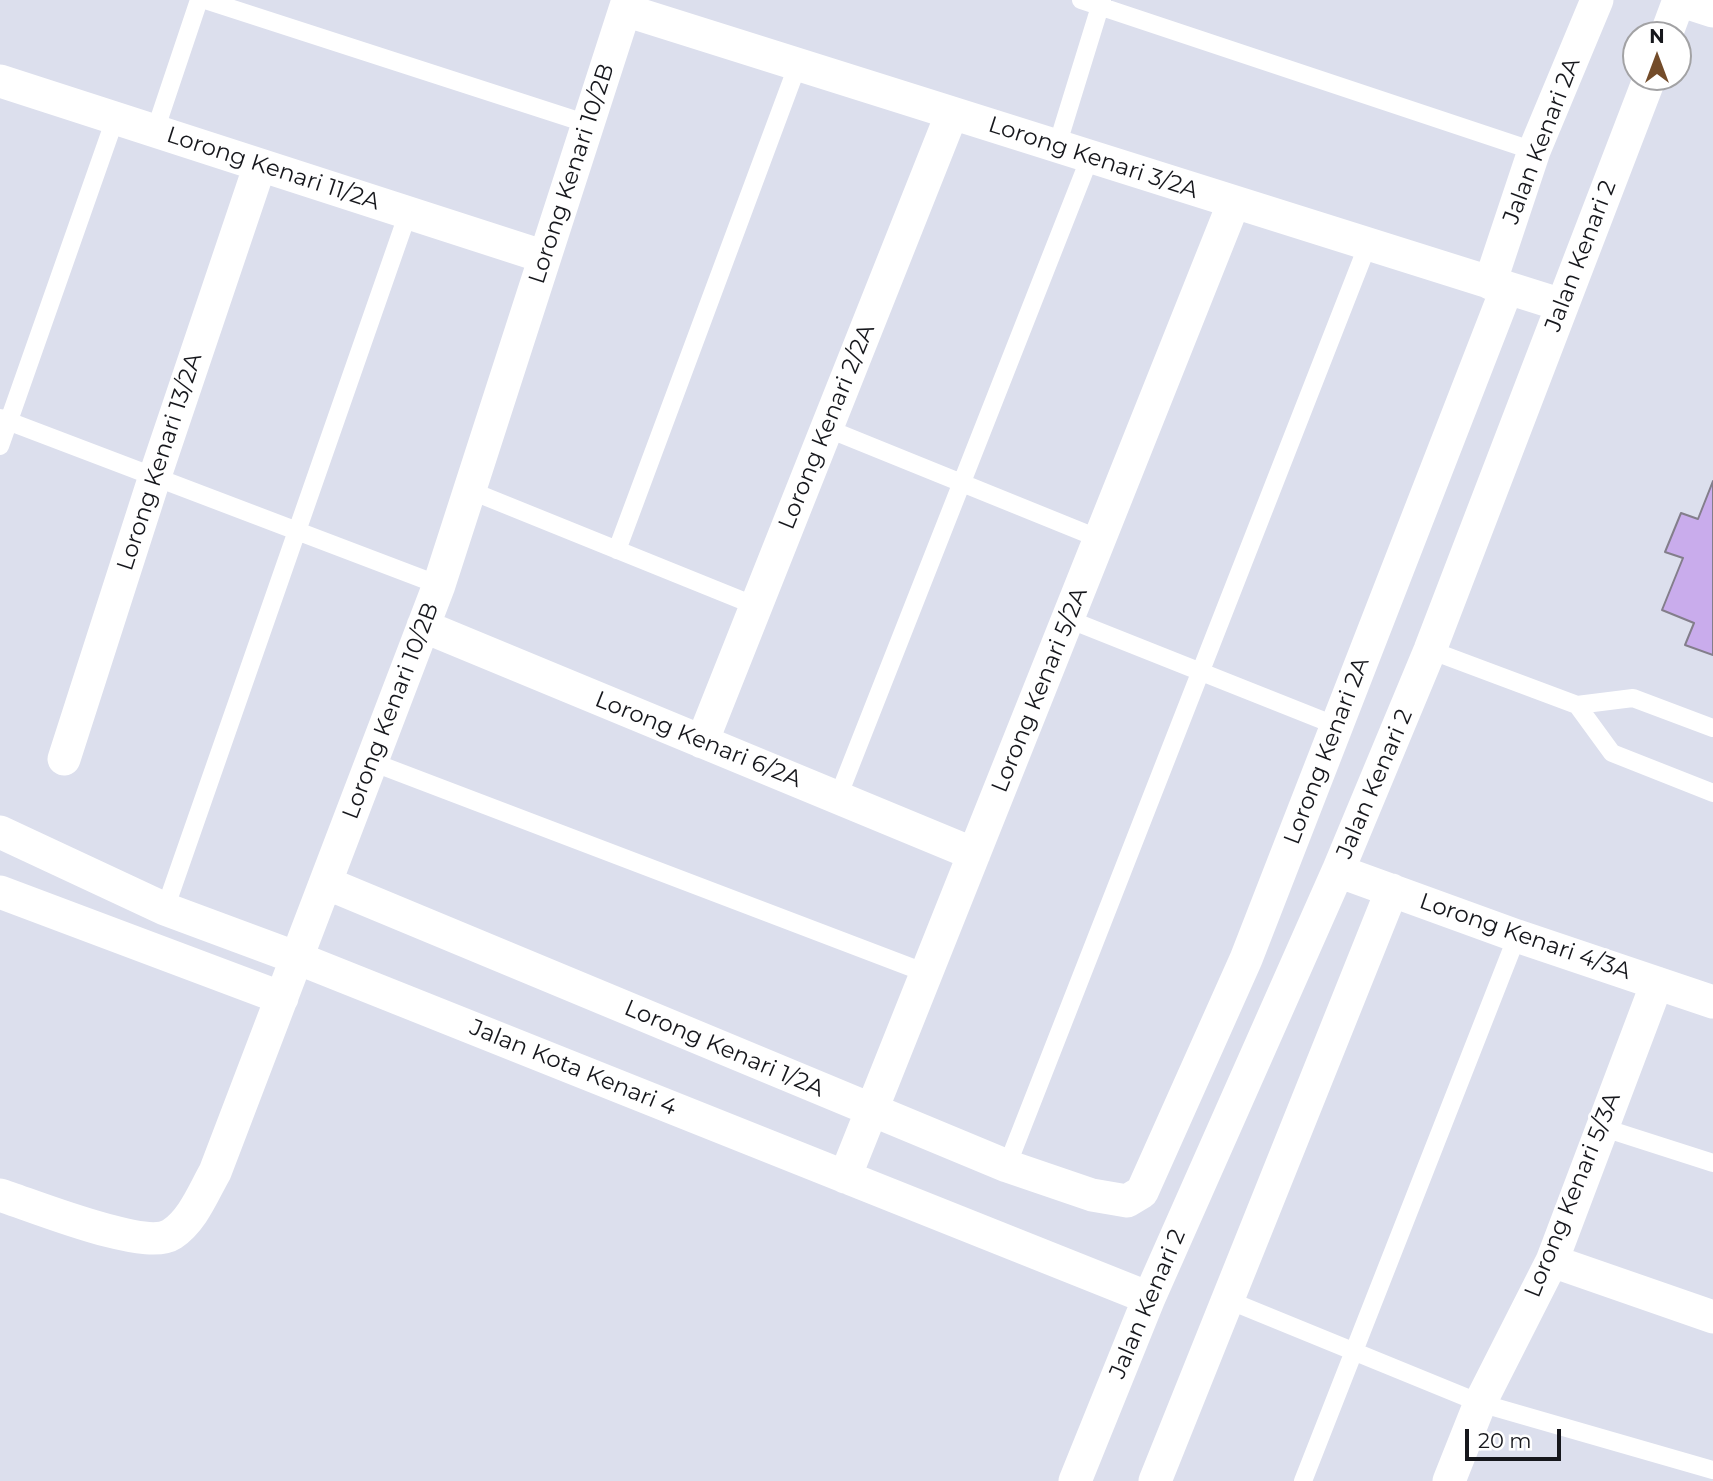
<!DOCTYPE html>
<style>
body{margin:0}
#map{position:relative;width:1713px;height:1481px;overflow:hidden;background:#dcdfed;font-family:Montserrat,sans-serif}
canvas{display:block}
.north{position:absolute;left:1622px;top:21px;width:70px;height:70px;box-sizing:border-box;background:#fff;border:2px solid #a2a2a4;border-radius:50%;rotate:0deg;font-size:19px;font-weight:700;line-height:28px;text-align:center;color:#16171c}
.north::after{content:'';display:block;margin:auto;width:24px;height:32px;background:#734c2a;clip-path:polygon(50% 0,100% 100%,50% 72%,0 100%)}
.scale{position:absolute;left:1465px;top:1429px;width:96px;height:32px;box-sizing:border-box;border:4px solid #16171c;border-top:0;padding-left:9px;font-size:21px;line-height:24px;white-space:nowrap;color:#16171c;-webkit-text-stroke:5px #fff;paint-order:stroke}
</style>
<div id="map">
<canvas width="1713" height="1481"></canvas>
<div class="north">N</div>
<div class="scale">20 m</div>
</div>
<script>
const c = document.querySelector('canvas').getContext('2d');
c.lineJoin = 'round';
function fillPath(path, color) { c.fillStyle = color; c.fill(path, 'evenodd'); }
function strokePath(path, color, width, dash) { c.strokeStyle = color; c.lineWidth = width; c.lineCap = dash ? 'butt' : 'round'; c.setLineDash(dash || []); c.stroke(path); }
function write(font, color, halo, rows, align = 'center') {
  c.font = font + ' Montserrat,sans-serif'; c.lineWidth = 6; c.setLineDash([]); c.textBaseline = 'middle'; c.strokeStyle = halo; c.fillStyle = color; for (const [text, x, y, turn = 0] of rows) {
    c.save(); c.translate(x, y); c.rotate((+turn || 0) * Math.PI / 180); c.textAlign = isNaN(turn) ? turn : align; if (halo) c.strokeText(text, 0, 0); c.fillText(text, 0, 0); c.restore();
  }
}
const building = new Path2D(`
 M1713,481V655L1685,645L1694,623L1662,610L1683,558L1665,552L1681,513L1698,519Z`);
const service = new Path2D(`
 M205,0L588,124
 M1081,0L1534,151
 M155,131L199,0
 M1057,146L1102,0
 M0,418L439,585
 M826,428L1100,539
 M0,446L115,119
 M469,490L756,606
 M617,550L798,64
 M1068,619L1337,726
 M1430,650L1577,705L1633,698L1713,728
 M1577,705L1612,753L1713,793
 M372,762L926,973
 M838,797L1090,157
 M165,909L408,213
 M1601,1127L1713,1163
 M1007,1166L1368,244
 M1228,1300L1480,1403L1713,1470
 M1303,1481L1517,936`);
const minor = new Path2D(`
 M625,10L1562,305
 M1666,35L1679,0L1713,11
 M0,81L545,257
 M1490,283L1534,151L1597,0
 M423,626L974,854
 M702,742L952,113
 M64,759L155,476L260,165
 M0,832L165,909L297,958L1149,1298
 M1338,871L1517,936L1713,1002
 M326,883L1007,1166L1092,1195L1127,1201L1142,1192L1246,959L1507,288
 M0,892L282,998
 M845,1177L1234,202
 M0,1195C32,1205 145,1252 172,1234C193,1220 203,1193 215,1172L439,585L628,0
 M1552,1261L1713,1317
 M1075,1481L1149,1298L1338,871L1430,650L1650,77
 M1155,1481L1392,890
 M1449,1481L1480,1403L1552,1261L1657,983`);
const streetNames = [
 ["Jalan Kenari 2A",1542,141,-69],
 ["Lorong Kenari 3/2A",1093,158,18],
 ["Lorong Kenari 11/2A",273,169,18],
 ["Lorong Kenari 10/2B",572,174,-72],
 ["Jalan Kenari 2",1581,256,-69],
 ["Lorong Kenari 2/2A",827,427,-68],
 ["Lorong Kenari 13/2A",160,462,-72],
 ["Lorong Kenari 5/2A",1040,690,-68],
 ["Lorong Kenari 10/2B",391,711,-69],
 ["Lorong Kenari 6/2A",698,740,22],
 ["Lorong Kenari 2A",1327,751,-69],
 ["Jalan Kenari 2",1375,784,-67],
 ["Lorong Kenari 4/3A",1525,937,19],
 ["Lorong Kenari 1/2A",724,1049,23],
 ["Jalan Kota Kenari 4",573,1068,22],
 ["Lorong Kenari 5/3A",1573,1195,-68],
 ["Jalan Kenari 2",1148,1304,-67]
];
fillPath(building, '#c9acec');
strokePath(building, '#837e8b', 2);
strokePath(service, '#fff', 18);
strokePath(minor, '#fff', 33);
write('23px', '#16171c', '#fff', streetNames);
</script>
